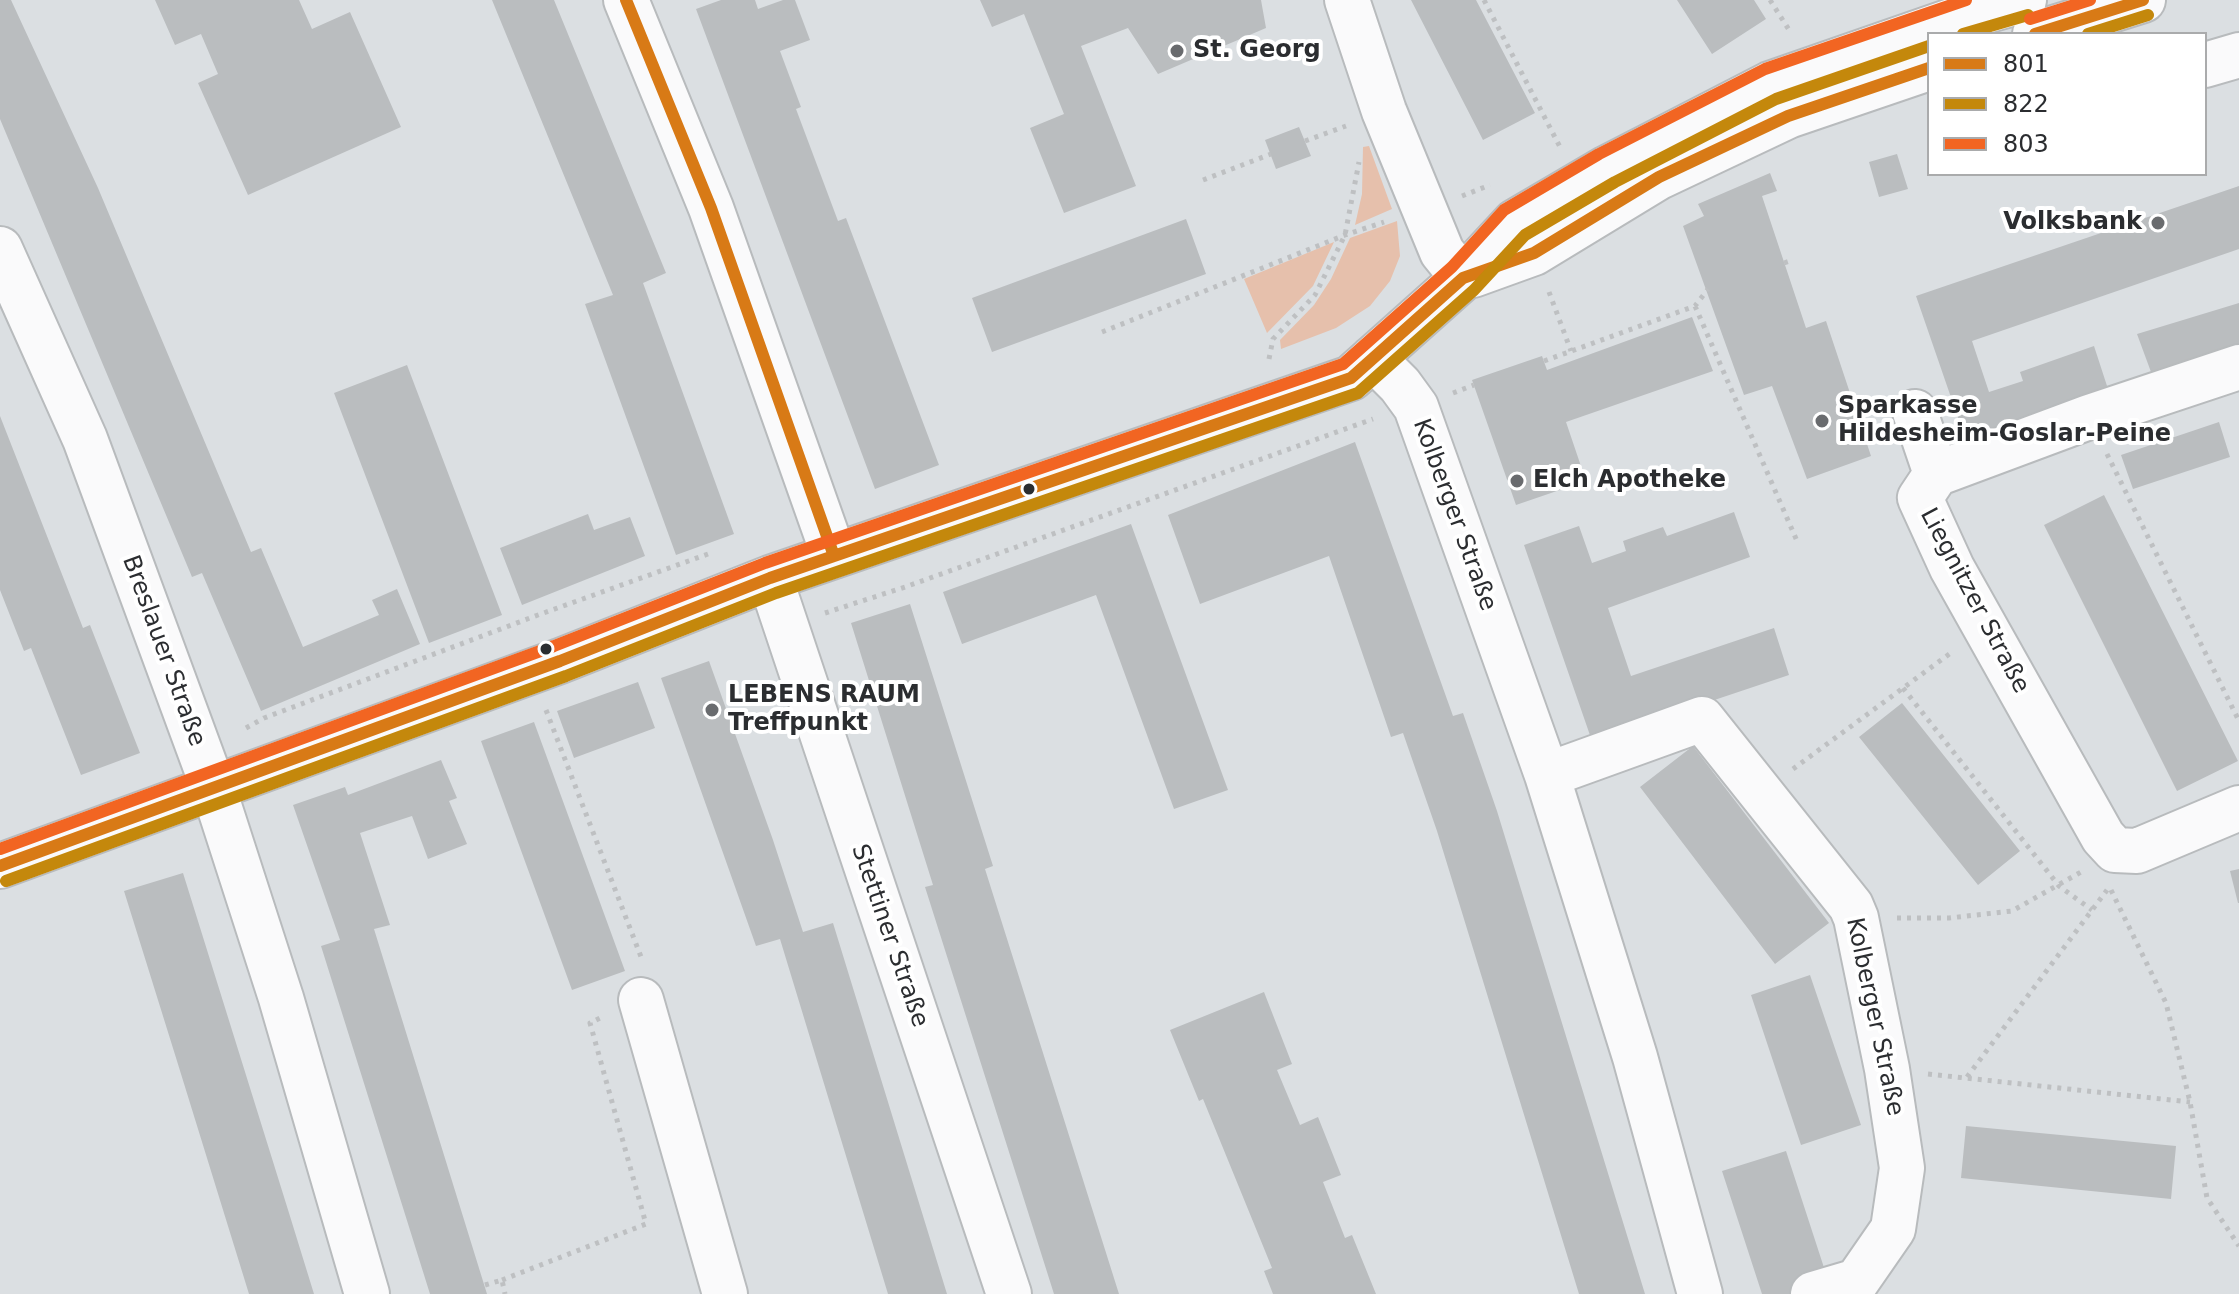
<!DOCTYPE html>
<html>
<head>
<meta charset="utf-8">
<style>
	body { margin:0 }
	#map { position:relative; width:2239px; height:1294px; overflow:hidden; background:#dbdfe2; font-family:"DejaVu Sans",sans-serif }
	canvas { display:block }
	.legend { position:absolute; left:1927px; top:32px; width:280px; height:144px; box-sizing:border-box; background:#fff; border:2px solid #aaabac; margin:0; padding:10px 14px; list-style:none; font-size:24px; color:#2b2d30 }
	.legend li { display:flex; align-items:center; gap:16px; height:40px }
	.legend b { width:40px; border:2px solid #aaabac }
</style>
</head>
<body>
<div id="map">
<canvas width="2239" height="1294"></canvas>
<ul class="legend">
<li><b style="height:10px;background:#d87a16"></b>801</li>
<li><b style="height:10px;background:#c4880c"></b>822</li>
<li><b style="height:10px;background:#f26522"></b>803</li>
</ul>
</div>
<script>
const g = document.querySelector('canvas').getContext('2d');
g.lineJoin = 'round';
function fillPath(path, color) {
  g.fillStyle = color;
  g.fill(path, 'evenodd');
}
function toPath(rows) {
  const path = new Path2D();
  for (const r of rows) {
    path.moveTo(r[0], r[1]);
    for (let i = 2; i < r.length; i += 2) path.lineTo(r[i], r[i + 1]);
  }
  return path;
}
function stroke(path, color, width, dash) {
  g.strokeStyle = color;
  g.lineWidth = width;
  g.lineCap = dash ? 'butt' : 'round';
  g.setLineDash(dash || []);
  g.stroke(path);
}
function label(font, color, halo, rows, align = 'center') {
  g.font = font + ' "DejaVu Sans",sans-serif';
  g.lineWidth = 8;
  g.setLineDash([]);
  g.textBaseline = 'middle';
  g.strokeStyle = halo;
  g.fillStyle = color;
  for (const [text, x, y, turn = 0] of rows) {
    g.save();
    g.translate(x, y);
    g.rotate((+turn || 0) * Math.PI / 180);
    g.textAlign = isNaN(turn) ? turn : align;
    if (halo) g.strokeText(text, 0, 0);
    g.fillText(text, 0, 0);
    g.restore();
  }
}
fillPath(toPath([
	[1369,146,1392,209,1355,225,1362,194,1363,147],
	[1397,221,1400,256,1390,281,1370,306,1336,328,1281,349,1280,340,1314,305,1331,279,1350,238],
	[1334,242,1313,286,1267,333,1244,279]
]), '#e6c0ac');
fillPath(toPath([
	[0,0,11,0,98,188,251,552,261,548,303,647,379,615,372,600,397,589,420,644,261,711,202,573,192,577,0,119],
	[155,0,299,0,312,29,350,12,401,127,248,195,198,83,218,74,201,34,175,45],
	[492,0,554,0,666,273,643,283,734,534,676,555,585,304,613,295],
	[721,0,755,0,758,9,783,0,795,0,810,40,780,51,801,107,796,109,838,221,846,218,939,465,875,489,696,9],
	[980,0,1261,0,1266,28,1158,74,1128,28,1081,46,1136,186,1064,213,1030,128,1064,114,1024,14,992,27],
	[1411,0,1476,0,1535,113,1483,140],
	[1677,0,1754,0,1766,19,1712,54],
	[1299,127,1311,156,1276,169,1265,140],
	[1897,154,1908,189,1879,197,1869,162],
	[1770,173,1777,191,1762,196,1806,328,1826,321,1871,456,1807,479,1772,386,1744,395,1683,226,1704,216,1698,204],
	[2239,186,2239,249,1972,341,1989,392,2023,381,2020,372,2094,346,2108,389,1965,438,1916,296],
	[1186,219,1206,274,992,352,972,298],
	[2239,303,2239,345,2151,372,2137,334],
	[1692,317,1713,371,1566,422,1586,481,1516,505,1472,380,1542,356,1547,370],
	[407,365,502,615,429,643,334,393],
	[0,416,83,628,90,625,140,753,81,775,31,648,24,651,0,590],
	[2219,422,2230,457,2133,489,2121,455],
	[1355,442,1453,716,1463,713,1497,811,1645,1294,1579,1294,1437,831,1403,733,1391,737,1329,556,1200,604,1168,515],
	[2104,495,2238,761,2177,791,2044,525],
	[1734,512,1750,557,1608,608,1631,676,1774,628,1789,675,1592,741,1524,545,1579,526,1592,563,1626,551,1623,541,1663,527,1667,536],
	[588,514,594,530,630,517,645,556,522,605,500,548],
	[1131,524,1228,790,1174,809,1096,595,962,644,943,592],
	[910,604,993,866,985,869,1119,1294,1054,1294,925,887,933,885,851,623],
	[709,661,773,840,803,932,833,923,947,1294,888,1294,780,939,756,946,661,678],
	[638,682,655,728,574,758,557,711],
	[1902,703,2020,851,1978,885,1859,737],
	[534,722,625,971,572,990,481,741],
	[1693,746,1829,923,1775,964,1640,787],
	[441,760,457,798,449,801,467,844,428,859,412,816,360,833,390,925,374,929,487,1294,430,1294,321,946,340,940,293,805,345,787,348,795],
	[2239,869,2239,903,2238,903,2230,871],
	[183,873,289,1213,314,1294,249,1294,177,1061,124,891],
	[1810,975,1861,1125,1801,1145,1751,995],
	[1264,992,1292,1064,1277,1070,1300,1125,1318,1117,1341,1175,1323,1182,1345,1238,1352,1235,1376,1294,1273,1294,1264,1271,1272,1268,1203,1099,1199,1101,1170,1030],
	[1966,1126,2176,1146,2171,1199,1961,1178],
	[1786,1151,1829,1283,1793,1294,1762,1294,1722,1171]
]), '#babdbf');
const minor = toPath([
	[626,0,711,208,834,556],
	[1347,0,1384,111,1442,252,1463,278],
	[2035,34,2143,0],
	[2205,65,2239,55],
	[0,249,85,439,213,787,281,998,367,1294],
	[1473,275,1534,253,1659,177,1788,116,1929,68],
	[1373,358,1400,385,1416,407,1547,775,1635,1057,1700,1294],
	[2239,367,2089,417,1936,474,1920,498,1952,568,2103,837,2115,850,2137,851,2239,808],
	[1915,412,1936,474],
	[770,578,1009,1294],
	[1547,775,1702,719,1851,906,1856,918,1887,1069,1902,1168,1893,1229,1857,1281,1813,1294],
	[0,866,560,661,770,578,1351,378,1463,278,1515,222,1607,168,1770,84,1954,20,2024,0],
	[641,1000,725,1294]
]);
stroke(minor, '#b8bbbd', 48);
stroke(toPath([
	[1484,0,1560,147],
	[1770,0,1791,33],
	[1305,141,1346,126],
	[1203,180,1271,154],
	[1462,196,1490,185],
	[1784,263,1790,261],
	[1549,292,1571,351],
	[1695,306,1797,541],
	[1102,332,1345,235,1384,222],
	[1269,359,1273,339,1315,295,1345,235,1359,162],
	[1544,361,1695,306,1708,289],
	[1453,393,1474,385],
	[2107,454,2239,721],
	[825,613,905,587,1373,419],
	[1903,688,2059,886,2092,910],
	[546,710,643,962],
	[246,728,264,718,538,615,708,554],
	[1793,769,1952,652],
	[2111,890,2166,1003,2190,1102,2207,1198,2239,1246],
	[1897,918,1949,918,2012,911,2081,872],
	[1928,1074,2190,1102],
	[1967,1077,2107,890],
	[502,1280,646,1224,590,1023,604,1016],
	[485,1285,502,1280,505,1294]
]), '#bec0c2', 5, [4, 6]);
stroke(minor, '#fafafb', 44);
stroke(toPath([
	[626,0,711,208,834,556],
	[2035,34,2143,0],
	[0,866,560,661,770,578,1351,378,1463,278,1534,253,1659,177,1788,116,1929,68]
]), '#d87a16', 12);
stroke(toPath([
	[1963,34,2028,15],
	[2088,34,2148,15],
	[6,881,566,676,776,593,1358,393,1474,290,1525,235,1615,182,1776,99,1929,46]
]), '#c4880c', 12);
stroke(toPath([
	[2030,19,2090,0],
	[0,849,554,646,765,563,1343,364,1452,267,1504,210,1599,154,1765,69,1966,0]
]), '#f26522', 12);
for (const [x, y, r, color] of [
	[1177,51,8,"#696b6e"],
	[2158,223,8,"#696b6e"],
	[1822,421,8,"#696b6e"],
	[1517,481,8,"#696b6e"],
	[1029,489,7,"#2b2d30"],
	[546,649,7,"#2b2d30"],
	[712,710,8,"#696b6e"]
]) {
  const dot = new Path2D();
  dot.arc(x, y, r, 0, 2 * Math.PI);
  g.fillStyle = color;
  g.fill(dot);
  stroke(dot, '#fff', 3);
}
label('bold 24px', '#2b2d30', '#fff', [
	["St. Georg",1193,51],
	["Volksbank",2142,223,"right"],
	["Sparkasse",1838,407],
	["Hildesheim-Goslar-Peine",1838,435],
	["Elch Apotheke",1533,481],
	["LEBENS RAUM",728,696],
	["Treffpunkt",728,724]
], 'left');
label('24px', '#2b2d30', '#fff', [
	["Kolberger Straße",1454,515,70],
	["Liegnitzer Straße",1974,601,62],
	["Breslauer Straße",163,651,70],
	["Stettiner Straße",889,936,71],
	["Kolberger Straße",1874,1017,78]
]);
</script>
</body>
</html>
